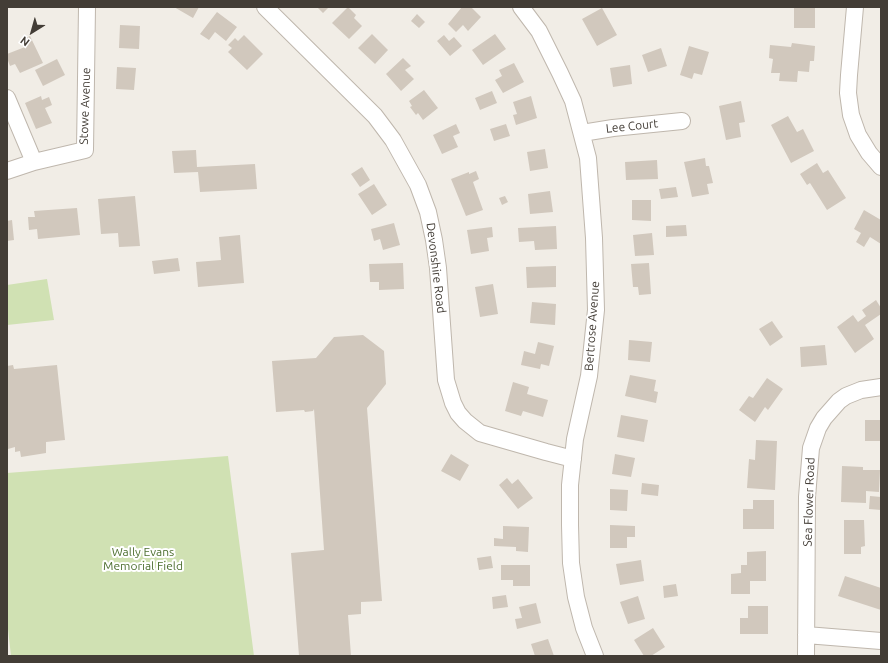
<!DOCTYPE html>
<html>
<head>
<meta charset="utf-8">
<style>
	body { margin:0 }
	#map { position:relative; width:888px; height:663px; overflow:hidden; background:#f1ede6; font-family:Ubuntu,sans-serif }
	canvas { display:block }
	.frame { position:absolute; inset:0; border:8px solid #433d36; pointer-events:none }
	.north { position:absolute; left:12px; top:12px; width:40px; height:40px; -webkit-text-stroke:3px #fff; paint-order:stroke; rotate:217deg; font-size:11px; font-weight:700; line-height:16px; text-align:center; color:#433d36 }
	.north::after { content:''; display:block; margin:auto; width:14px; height:18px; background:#433d36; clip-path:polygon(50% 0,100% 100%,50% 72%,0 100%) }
</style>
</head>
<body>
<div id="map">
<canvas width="888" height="663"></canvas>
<div class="frame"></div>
<div class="north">N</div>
</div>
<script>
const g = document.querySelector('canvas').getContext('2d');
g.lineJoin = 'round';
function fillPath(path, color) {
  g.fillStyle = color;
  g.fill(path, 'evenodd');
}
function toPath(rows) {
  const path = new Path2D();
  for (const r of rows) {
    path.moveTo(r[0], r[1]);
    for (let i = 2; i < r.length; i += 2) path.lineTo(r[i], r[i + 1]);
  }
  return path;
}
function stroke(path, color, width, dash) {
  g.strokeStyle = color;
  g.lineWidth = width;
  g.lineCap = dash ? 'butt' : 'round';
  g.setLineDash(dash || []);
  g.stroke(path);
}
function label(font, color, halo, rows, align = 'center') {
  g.font = font + ' Ubuntu,sans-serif';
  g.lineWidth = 4;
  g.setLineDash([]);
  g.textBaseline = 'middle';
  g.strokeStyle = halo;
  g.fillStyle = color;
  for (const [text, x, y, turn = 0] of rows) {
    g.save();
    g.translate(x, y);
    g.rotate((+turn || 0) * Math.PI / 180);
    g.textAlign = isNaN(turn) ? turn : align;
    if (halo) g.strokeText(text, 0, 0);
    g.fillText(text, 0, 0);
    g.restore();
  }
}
fillPath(toPath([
	[47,279,54,320,7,325,7,285],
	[228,456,254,656,11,656,7,620,7,473]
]), '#d0e1b3');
fillPath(toPath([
	[174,7,199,7,193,18],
	[317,7,329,7,323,13],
	[348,7,356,15,354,18,362,26,349,39,332,23],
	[462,7,471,7,481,17,468,31,463,25,456,32,448,24],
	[794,7,815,7,815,28,794,28],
	[602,8,617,35,597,46,582,19],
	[217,12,237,27,226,41,215,32,209,40,200,34],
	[417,14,425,22,419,28,411,21],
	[120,25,140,26,139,49,119,48],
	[372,34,388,50,375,64,358,48],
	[495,34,506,49,483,65,472,50],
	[244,35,263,54,247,70,228,52,232,48,228,45,235,38,238,41],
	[444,35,449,41,454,37,462,46,450,56,437,41],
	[30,36,43,63,20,73,15,64,10,66,7,58,7,54,25,47,22,40],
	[792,43,815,46,814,61,810,61,809,72,798,71,797,82,779,81,780,73,771,73,773,59,769,58,770,45,791,47],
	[689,46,709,52,702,75,694,73,692,79,680,75],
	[661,48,667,66,648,72,642,55],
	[403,58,411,66,405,70,414,79,401,91,386,74],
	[57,59,65,75,43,86,35,70],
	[514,63,524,82,503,93,495,80,502,76,499,70],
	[630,65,632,84,613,87,610,68],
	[117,67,136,68,134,90,116,89],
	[424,90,438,108,423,120,418,113,416,115,410,107,412,106,409,101],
	[492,91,497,103,480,110,475,98],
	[41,96,42,100,49,97,52,105,45,108,52,123,36,129,25,103],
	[531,96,537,118,516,125,513,115,517,114,513,102],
	[741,101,745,122,739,123,741,137,726,140,719,106],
	[788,116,797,132,803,129,814,151,791,163,771,125],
	[456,124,460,133,453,136,458,147,442,154,433,135],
	[506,124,510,136,494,141,490,129],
	[545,149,548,168,530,171,527,152],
	[196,150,197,167,255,164,257,189,200,192,198,172,174,173,172,151],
	[705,158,706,166,709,166,713,183,707,184,709,194,692,197,684,162],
	[657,160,658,179,626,180,625,162],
	[817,163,823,173,828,170,846,198,827,210,810,183,807,185,800,174],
	[362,167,370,180,360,187,351,174],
	[476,171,479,179,473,182,483,210,466,216,451,179,469,172,469,174],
	[374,184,387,205,372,215,358,194],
	[676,187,678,197,661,199,659,189],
	[550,191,553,212,530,214,528,194],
	[135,196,140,246,119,247,118,233,101,234,98,199],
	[505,196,508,202,502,205,499,198],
	[632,200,651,200,651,221,632,220],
	[77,208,80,235,38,239,37,229,29,230,28,217,35,217,34,211],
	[864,210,881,220,881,244,870,237,864,247,856,242,861,233,854,229],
	[12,220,14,240,7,241,7,221],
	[394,223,400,245,383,250,380,239,374,241,371,229],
	[686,225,687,236,666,237,666,226],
	[556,226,557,249,535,250,534,241,519,242,518,228],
	[492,227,493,237,487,238,489,251,471,254,467,230],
	[652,233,654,255,635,256,633,235],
	[240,235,244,283,198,287,196,262,221,260,219,237],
	[178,258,180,271,154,274,152,261],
	[403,263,404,289,379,290,379,282,370,282,369,264],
	[649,263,651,294,639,295,638,287,633,287,631,264],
	[556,266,556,287,527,288,526,267],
	[493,284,498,314,480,317,475,287],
	[876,300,881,308,881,314,865,325,874,339,855,353,837,327,853,315,858,322,866,316,862,310],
	[532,302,556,304,555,325,530,323],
	[772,321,783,337,770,346,759,329],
	[363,335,384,351,386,384,367,408,382,601,361,602,361,614,348,615,351,656,299,656,291,553,324,550,314,409,313,411,305,412,304,410,276,412,272,361,316,358,334,337],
	[629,340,652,342,650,362,628,360],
	[538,342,554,346,549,366,541,364,540,369,521,365,524,351,535,354],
	[825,345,827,365,801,367,800,347],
	[13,365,14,369,57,365,65,440,46,442,46,453,21,457,20,451,15,452,15,447,8,449,7,366],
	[630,375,656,380,654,391,658,392,656,403,625,396],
	[767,378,783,389,768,410,765,407,755,422,739,410,749,396,753,398],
	[513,382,529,387,527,394,548,400,543,417,523,411,521,416,505,411],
	[621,415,648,420,644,442,617,437],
	[865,420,881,420,881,441,865,441],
	[756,440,777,441,775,490,747,488,749,459,755,460],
	[451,454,469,465,460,481,441,471],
	[615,454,635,458,631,477,612,474],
	[842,466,863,467,863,470,880,470,879,492,866,491,866,503,841,502],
	[507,478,512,484,518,479,533,498,518,509,499,485],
	[642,483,659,485,658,496,641,494],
	[610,489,628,490,627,511,610,510],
	[870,496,881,497,881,510,869,509],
	[753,500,774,500,774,529,743,529,743,509,753,509],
	[844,520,864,520,865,546,861,547,861,554,844,554],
	[610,525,635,526,635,537,627,537,627,548,610,548],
	[503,526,529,527,528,552,516,551,516,547,494,546,494,538,503,539],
	[766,551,766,581,750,581,750,594,731,594,731,574,741,573,741,565,747,565,747,552],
	[491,556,493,568,479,570,477,558],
	[641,560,644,581,620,585,616,564],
	[501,565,530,565,530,586,513,586,513,580,501,580],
	[845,576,881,588,881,610,838,596],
	[676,584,678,596,664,598,663,586],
	[506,595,508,607,493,609,492,597],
	[638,596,645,619,628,624,620,602],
	[536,603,541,623,517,629,515,619,522,618,519,607],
	[748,606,768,606,768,634,740,634,740,618,748,618],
	[653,628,665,647,651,656,644,656,634,640],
	[548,639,554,656,535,656,531,644]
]), '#d1c8bd');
const minor = toPath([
	[265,7,375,116,393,140,418,185,428,212,434,240,438,268,446,380,453,403,458,413,465,421,480,433,546,452,573,459],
	[521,7,539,31,560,73,573,101,588,158,594,238,596,310,589,376,575,439,570,485,570,525,571,563,576,597,584,628,595,656],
	[855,7,849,75,848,93,851,115,858,135,869,153,881,167],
	[7,98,34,162],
	[582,133,613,128,682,121],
	[7,171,34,162,85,150,87,7],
	[806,635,881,641],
	[806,656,807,497,811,448,818,428,824,418,839,401,846,396,861,390,881,387]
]);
stroke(minor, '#bfb7ad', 18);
stroke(minor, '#fff', 16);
label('12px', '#433d36', '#fff', [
	["Stowe Avenue",85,106,-88],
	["Lee Court",632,126,-6],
	["Devonshire Road",436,268,83],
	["Bertrose Avenue",592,326,-86],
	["Sea Flower Road",809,502,-88]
]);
label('12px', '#4d6f30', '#fff', [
	["Wally Evans",143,552],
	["Memorial Field",143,566]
]);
</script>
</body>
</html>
